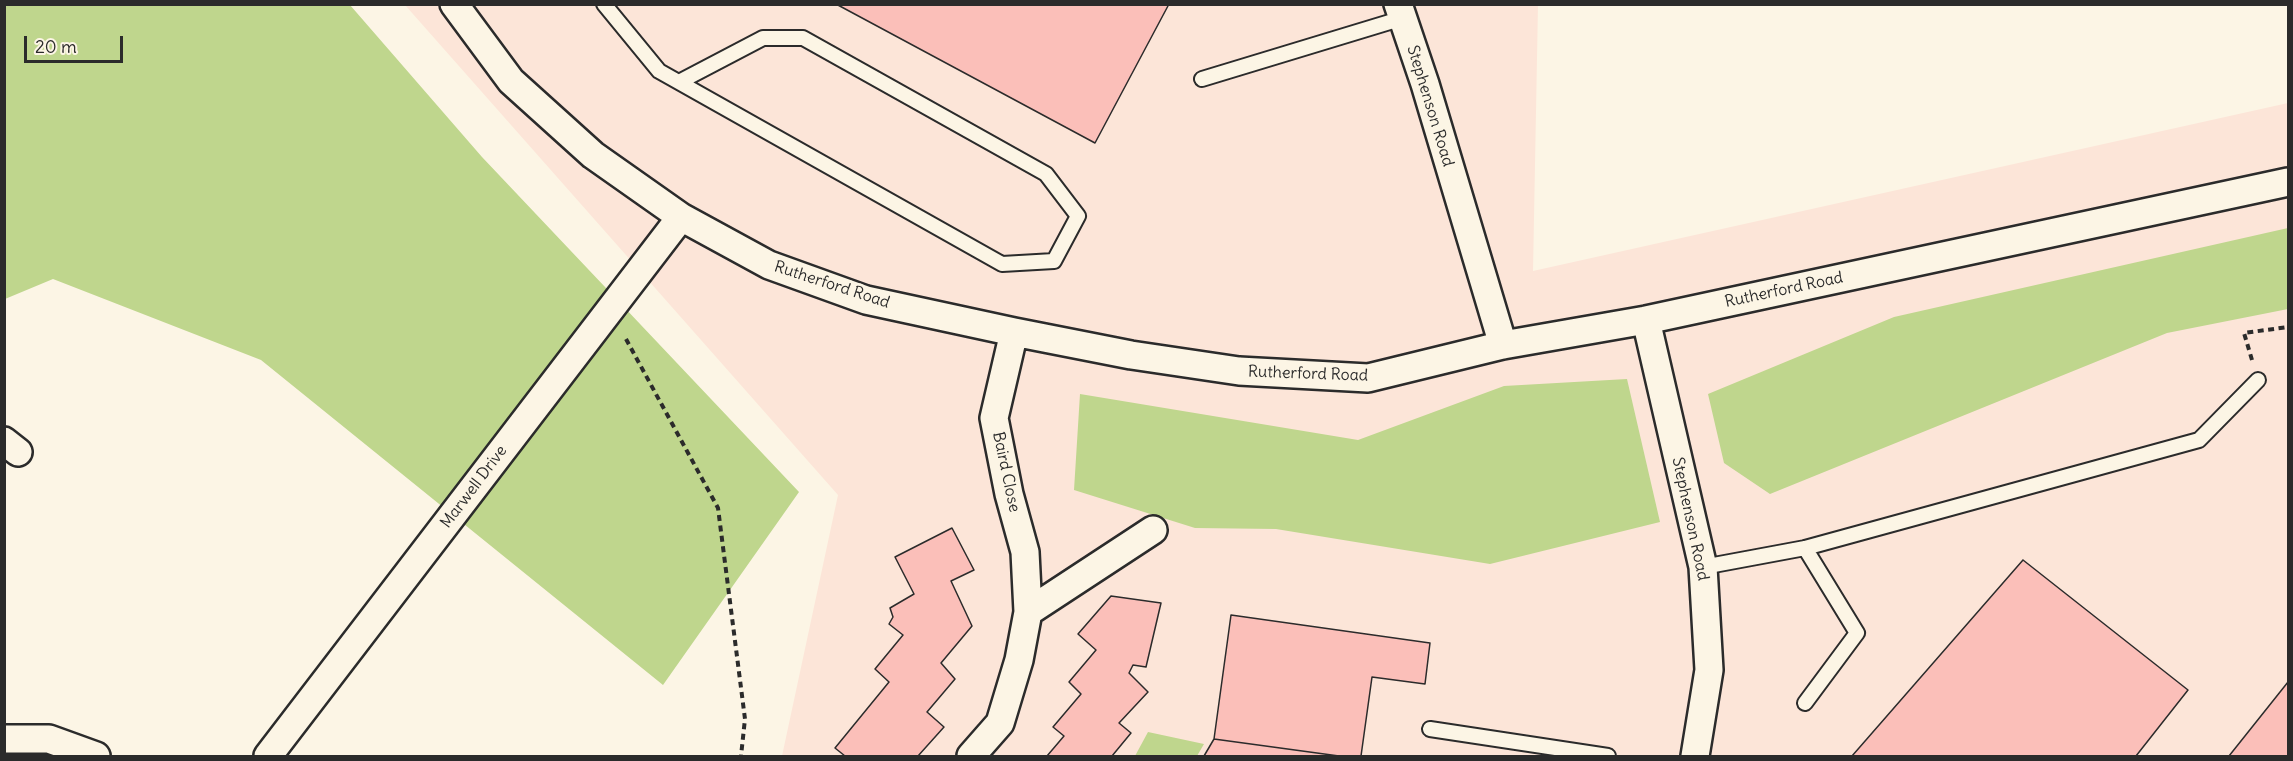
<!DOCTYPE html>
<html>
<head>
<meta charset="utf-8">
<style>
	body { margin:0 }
	#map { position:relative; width:2293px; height:761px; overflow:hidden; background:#fcf5e5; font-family:Delius,sans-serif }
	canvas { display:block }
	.frame { position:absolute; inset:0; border:6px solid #2b2b2b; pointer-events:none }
	.scale { position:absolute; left:24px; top:36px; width:99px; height:27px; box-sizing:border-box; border:3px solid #2b2b2b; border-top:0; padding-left:8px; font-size:18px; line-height:21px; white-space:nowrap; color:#2b2b2b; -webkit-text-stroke:4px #fcf5e5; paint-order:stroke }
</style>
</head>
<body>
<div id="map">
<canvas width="2293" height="761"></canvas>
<div class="frame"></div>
<div class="scale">20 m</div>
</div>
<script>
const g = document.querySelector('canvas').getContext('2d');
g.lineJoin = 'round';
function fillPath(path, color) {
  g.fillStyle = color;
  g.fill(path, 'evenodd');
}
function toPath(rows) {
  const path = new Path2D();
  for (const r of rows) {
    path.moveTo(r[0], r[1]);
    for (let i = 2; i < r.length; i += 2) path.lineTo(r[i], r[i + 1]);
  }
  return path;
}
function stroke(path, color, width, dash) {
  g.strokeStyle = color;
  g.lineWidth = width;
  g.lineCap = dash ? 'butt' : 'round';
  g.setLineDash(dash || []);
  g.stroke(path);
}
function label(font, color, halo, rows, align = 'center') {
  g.font = font + ' Delius,sans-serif';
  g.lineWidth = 5;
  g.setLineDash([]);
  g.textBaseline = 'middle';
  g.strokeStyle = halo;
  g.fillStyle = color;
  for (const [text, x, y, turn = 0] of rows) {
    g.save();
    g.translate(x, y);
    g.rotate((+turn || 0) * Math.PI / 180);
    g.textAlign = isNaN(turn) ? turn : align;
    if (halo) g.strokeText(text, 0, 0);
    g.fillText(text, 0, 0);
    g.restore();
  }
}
fillPath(toPath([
	[405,5,1538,5,1533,271,2288,103,2288,756,782,756,838,495]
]), '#fce5d8');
fillPath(toPath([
	[5,5,350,5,482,157,799,492,663,685,261,360,53,279,5,299],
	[2288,228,2288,309,2167,333,1770,494,1724,463,1708,394,1894,317],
	[1627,379,1660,522,1490,564,1276,529,1195,528,1074,490,1080,394,1358,440,1504,386],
	[1148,732,1204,744,1197,756,1135,756]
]), '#bfd68d');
const building = toPath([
	[836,4,1169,4,1095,143,836,4],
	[952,528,974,570,951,581,972,626,941,663,955,679,927,712,944,727,918,756,845,756,835,748,889,682,875,669,903,635,889,624,893,617,890,608,914,594,895,557,952,528],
	[2023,560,2188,690,2136,756,1852,756,2023,560],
	[1111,596,1161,603,1146,667,1133,665,1129,673,1148,692,1119,723,1131,733,1112,756,1047,756,1064,736,1053,727,1081,694,1069,682,1096,650,1078,634,1111,596],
	[1231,615,1430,643,1425,684,1372,677,1361,756,1339,756,1214,739,1231,615],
	[2288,682,2288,756,2229,756,2288,682],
	[1214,739,1339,756,1204,756,1214,739]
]);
fillPath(building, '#fbbfb9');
stroke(building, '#2b2b2b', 1.5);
const service = toPath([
	[604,4,659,71,1002,264,1054,261,1078,216,1046,174,803,38,763,38,679,82],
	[1202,79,1403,18],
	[1805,548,1857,633,1805,703],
	[1703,567,1805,548,2199,440,2258,380],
	[1430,729,1608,756]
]);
const minor = toPath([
	[454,4,511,81,593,155,681,217,769,265,866,300,1014,332,1131,355,1239,371,1368,378,1503,345,1646,320,2288,182],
	[1398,4,1425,84,1503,345],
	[1646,320,1703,567,1709,670,1695,756],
	[4,441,18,452],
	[1028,612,1153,530],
	[4,739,49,739,96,756],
	[268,756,681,217],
	[971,756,1000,723,1019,660,1028,612,1025,552,1009,494,994,418,1014,332]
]);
stroke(service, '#2b2b2b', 18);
stroke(minor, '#2b2b2b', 32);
stroke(toPath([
	[626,339,718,508,745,719,741,756],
	[2252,360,2244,333,2288,327]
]), '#2b2b2b', 4, [6, 4.5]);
stroke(service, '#fcf5e5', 14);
stroke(minor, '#fcf5e5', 27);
label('16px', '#2b2b2b', '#fcf5e5', [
	["Stephenson Road",1430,106,73],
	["Rutherford Road",832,285,18],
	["Rutherford Road",1784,290,-12],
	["Rutherford Road",1308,374,2],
	["Baird Close",1006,472,78],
	["Marwell Drive",474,487,-53],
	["Stephenson Road",1690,519,78]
]);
</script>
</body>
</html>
